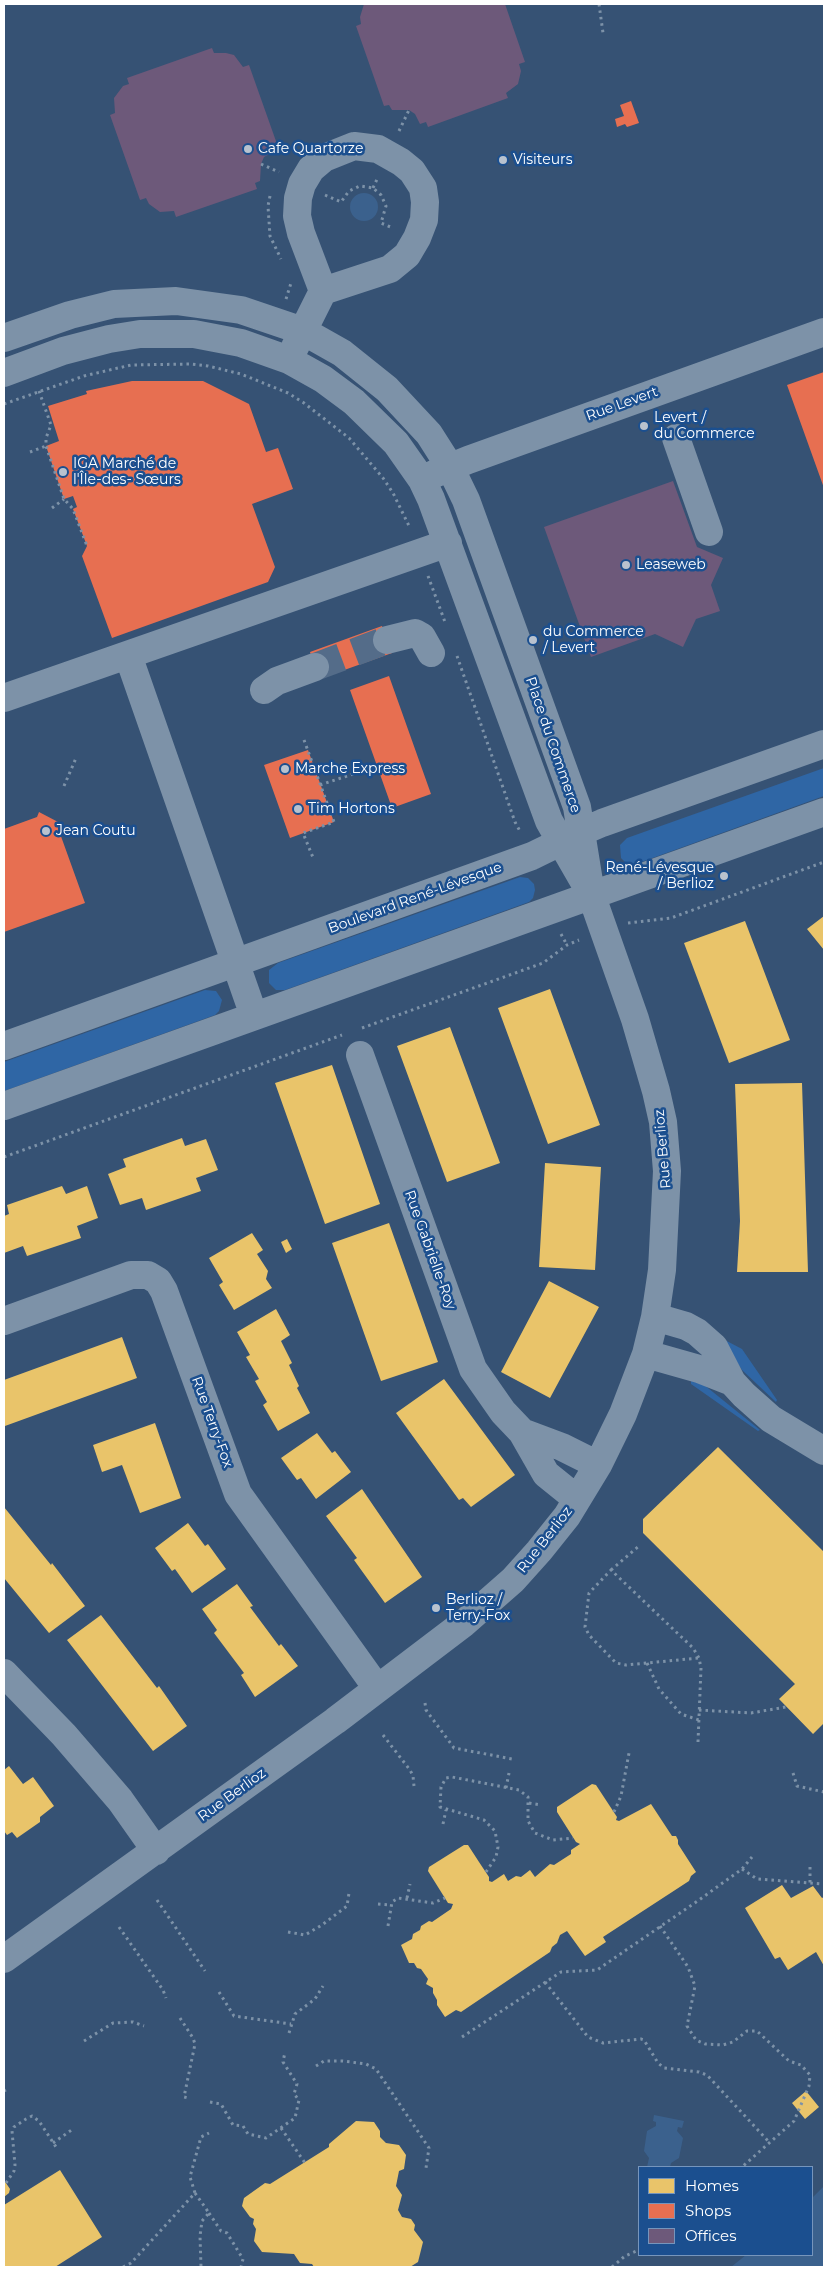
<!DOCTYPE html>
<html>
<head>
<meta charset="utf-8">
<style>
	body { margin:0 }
	#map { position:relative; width:828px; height:2271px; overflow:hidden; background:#365274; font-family:Montserrat,sans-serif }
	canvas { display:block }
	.frame { position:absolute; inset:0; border:5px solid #fff; pointer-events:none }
	.legend { position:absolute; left:638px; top:2166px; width:175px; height:90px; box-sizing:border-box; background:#1b4f8f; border:1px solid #7695bc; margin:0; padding:6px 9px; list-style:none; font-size:15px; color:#fff }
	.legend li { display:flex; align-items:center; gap:10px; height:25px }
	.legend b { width:25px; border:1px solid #7695bc }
</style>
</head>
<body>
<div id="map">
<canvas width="828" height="2271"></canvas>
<div class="frame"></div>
<ul class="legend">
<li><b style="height:14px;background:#e9c46a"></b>Homes</li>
<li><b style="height:14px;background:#e76f51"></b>Shops</li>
<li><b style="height:14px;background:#6d597a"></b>Offices</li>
</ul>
</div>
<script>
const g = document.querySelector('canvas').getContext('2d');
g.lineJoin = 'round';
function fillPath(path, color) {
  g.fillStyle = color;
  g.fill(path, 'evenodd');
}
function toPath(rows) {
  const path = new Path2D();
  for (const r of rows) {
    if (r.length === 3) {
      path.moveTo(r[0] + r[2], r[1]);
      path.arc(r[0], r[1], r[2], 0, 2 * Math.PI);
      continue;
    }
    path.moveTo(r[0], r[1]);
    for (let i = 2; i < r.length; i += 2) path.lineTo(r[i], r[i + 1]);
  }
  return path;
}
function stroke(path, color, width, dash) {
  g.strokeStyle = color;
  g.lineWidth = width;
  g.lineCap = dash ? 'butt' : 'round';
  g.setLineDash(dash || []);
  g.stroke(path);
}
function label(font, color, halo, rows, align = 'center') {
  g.font = font + ' Montserrat,sans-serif';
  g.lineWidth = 5;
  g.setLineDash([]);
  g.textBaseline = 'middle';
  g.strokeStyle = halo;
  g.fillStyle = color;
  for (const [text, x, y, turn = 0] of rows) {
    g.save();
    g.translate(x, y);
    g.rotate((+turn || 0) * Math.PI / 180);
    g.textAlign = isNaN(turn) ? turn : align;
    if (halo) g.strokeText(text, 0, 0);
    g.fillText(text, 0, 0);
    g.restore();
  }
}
fillPath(toPath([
	[824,768,824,796,636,864,627,864,621,858,620,845,627,838],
	[520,877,528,878,534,884,535,890,533,898,529,902,285,990,276,990,269,983,269,970,278,963],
	[205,990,216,991,222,1000,219,1011,215,1015,4,1091,4,1062],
	[721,1338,742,1349,777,1400,776,1402,742,1370],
	[691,1380,703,1384,760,1430,758,1431,691,1384]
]), '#2f66a5');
fillPath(toPath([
	[364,207,14],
	[654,2115,684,2121,682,2128,678,2127,677,2131,683,2138,679,2158,671,2163,670,2167,647,2167,649,2158,644,2151,647,2131,656,2126,656,2122,653,2121],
	[824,2186,824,2267,731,2267,746,2255,812,2255,812,2198]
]), '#3b618d');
fillPath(toPath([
	[824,916,824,950,807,929],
	[745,921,790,1040,729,1063,684,943],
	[550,989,600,1125,548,1144,498,1008],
	[450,1027,500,1163,447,1182,397,1046],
	[332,1065,380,1204,325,1224,275,1083],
	[802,1083,808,1272,737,1272,740,1221,735,1084],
	[182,1138,185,1146,206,1139,218,1170,196,1178,201,1191,146,1210,142,1198,120,1205,108,1174,126,1167,123,1159],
	[545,1163,601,1167,595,1270,539,1267],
	[62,1186,66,1194,87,1186,98,1218,77,1226,81,1238,27,1256,23,1246,4,1253,4,1216,9,1214,7,1205],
	[389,1223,438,1362,381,1381,332,1243],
	[252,1233,263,1250,257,1254,268,1271,266,1279,272,1288,234,1310,219,1285,223,1282,209,1258],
	[287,1239,292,1249,286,1253,281,1242],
	[549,1281,599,1307,550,1398,501,1372],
	[276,1309,290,1335,281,1341,292,1363,289,1365,299,1386,297,1388,310,1413,278,1431,263,1405,267,1402,255,1381,259,1379,246,1357,250,1355,237,1332],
	[122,1337,137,1378,5,1426,4,1380],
	[444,1379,515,1475,471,1507,463,1498,459,1500,396,1413],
	[155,1423,181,1498,140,1513,122,1465,102,1472,93,1445],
	[317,1433,332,1453,335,1451,351,1472,316,1499,301,1478,297,1480,281,1458],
	[718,1447,824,1552,824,1723,813,1734,779,1699,795,1684,643,1533,643,1519],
	[362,1489,422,1577,385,1603,354,1560,357,1558,326,1516],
	[4,1507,51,1565,52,1563,85,1606,49,1633,4,1578],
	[188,1523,205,1546,208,1544,226,1569,192,1593,175,1569,172,1571,155,1548],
	[237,1584,253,1606,250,1607,279,1646,281,1644,298,1666,255,1697,241,1675,244,1673,214,1633,217,1630,202,1609],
	[101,1615,157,1688,159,1686,187,1726,153,1751,67,1640],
	[9,1766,23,1784,33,1777,54,1806,40,1817,40,1822,17,1838,12,1832,7,1835,4,1831,4,1770],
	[592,1784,596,1785,617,1817,616,1820,619,1821,651,1804,672,1836,676,1836,678,1840,678,1844,696,1872,691,1876,689,1881,603,1937,606,1942,585,1956,567,1931,560,1935,557,1943,552,1947,550,1952,461,2012,456,2010,445,2017,437,2005,437,2000,433,1993,433,1988,426,1984,428,1979,421,1969,417,1968,414,1963,409,1963,401,1945,412,1939,413,1934,420,1930,421,1926,429,1921,432,1922,451,1909,453,1904,448,1903,428,1871,429,1867,464,1845,468,1845,479,1862,489,1877,489,1881,492,1882,504,1874,508,1881,516,1876,521,1877,530,1870,535,1877,550,1864,554,1865,571,1854,571,1850,580,1844,576,1842,557,1812,557,1807],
	[782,1885,791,1898,813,1886,822,1898,824,1897,824,1966,816,1952,788,1970,780,1957,775,1959,745,1908],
	[806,2091,819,2107,805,2119,792,2103],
	[356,2121,374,2122,380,2131,380,2137,386,2143,399,2145,406,2155,404,2169,399,2171,396,2186,402,2195,398,2210,402,2217,411,2219,415,2225,414,2230,423,2242,418,2262,410,2267,314,2267,312,2264,300,2263,294,2254,262,2252,254,2241,256,2229,253,2224,254,2219,250,2217,242,2206,244,2198,265,2183,270,2184,329,2147,329,2144],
	[60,2170,102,2237,55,2267,4,2267,4,2205],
	[4,2180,10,2189,9,2193,4,2197]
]), '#e9c46a');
fillPath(toPath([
	[631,101,639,123,627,127,625,124,617,127,615,119,624,116,620,105],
	[824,372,824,488,787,385],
	[132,381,203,381,249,404,266,452,278,448,293,489,252,504,275,567,268,582,112,638,82,556,87,546,73,509,77,507,73,496,64,499,46,446,59,441,48,406,87,394,86,391],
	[382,626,392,653,319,679,310,652],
	[389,676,431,794,392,808,350,690],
	[308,750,334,822,290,838,264,765],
	[39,812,60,823,58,828,85,903,4,932,4,829,37,817]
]), '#e76f51');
fillPath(toPath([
	[364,4,505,4,525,62,519,64,521,71,518,84,506,93,508,98,428,127,426,122,420,124,415,114,409,110,392,110,389,105,384,106,356,26,361,24,360,17],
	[212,48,214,53,226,53,234,55,243,67,249,65,277,144,272,147,273,152,264,157,261,164,260,181,255,183,257,189,176,217,174,211,160,212,149,204,146,198,140,200,110,115,115,113,114,98,123,86,129,84,127,78],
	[673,481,697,547,723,558,711,585,720,611,696,619,683,647,655,634,591,657,544,527]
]), '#6d597a');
stroke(toPath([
	[315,667,387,640]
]), '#546c89', 28, [28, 14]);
stroke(toPath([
	[599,4,603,33],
	[399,131,409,110],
	[261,164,279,172],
	[373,188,378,177],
	[325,195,341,202,349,191,360,186,373,188,381,195,386,206,381,223,393,228],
	[270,196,268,206,270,236,281,259],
	[286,299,291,283],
	[39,391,51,425,46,438,46,446,64,499,73,509,87,546],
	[4,404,84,376,131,365,190,364,208,366,241,374,288,393,304,403,349,438,383,478,393,493,410,528],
	[30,452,46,446],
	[52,508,64,499],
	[428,576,445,622],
	[457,656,515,822,521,833],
	[304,740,334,822,303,833,314,860],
	[320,785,356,773],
	[64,786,76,758],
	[628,923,671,918,824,862],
	[561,934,567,945],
	[362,1028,543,963,567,945,579,940],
	[4,1157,342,1035],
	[611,1570,639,1546],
	[647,1663,659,1689,681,1714,699,1720],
	[425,1703,426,1710,454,1748,512,1759],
	[699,1710,751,1713,786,1707],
	[383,1735,410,1770,413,1776,414,1786],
	[698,1742,701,1668,699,1658,693,1648,611,1570,589,1593,585,1627,589,1635,616,1663,626,1665,699,1658],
	[793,1773,797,1786,824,1792],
	[506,1788,509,1773],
	[529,1803,541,1805],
	[614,1812,621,1796,629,1753],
	[443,1824,446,1810],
	[810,1867,810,1883],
	[742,1869,757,1879,824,1884],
	[486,1872,496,1857,498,1847,495,1831,484,1820,440,1807,441,1787,446,1778,452,1777,519,1790,528,1797,528,1821,535,1833,553,1840,573,1838],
	[407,1898,410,1884],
	[157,1900,205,1971],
	[378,1904,391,1905],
	[388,1926,392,1902,398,1898,433,1903,445,1898],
	[660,1926,688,1967,695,1986,687,2026,696,2040,705,2044,723,2045,733,2042,747,2031,757,2031,789,2061,801,2065,810,2075,809,2086,794,2121,742,2167],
	[119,1927,163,1990,166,1998],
	[288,1932,305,1935,322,1925,347,1906,349,1893],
	[545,1982,588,2037,603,2043,641,2039,644,2040,658,2063,664,2068,699,2072,707,2075,769,2142],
	[219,1992,234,2016,291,2024],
	[180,2018,193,2038,195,2044,184,2097,188,2098],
	[289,2033,295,2014,315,1999,323,1986],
	[462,2037,561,1972,597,1970,699,1900,742,1869,752,1857],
	[84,2041,113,2023,133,2022,144,2026],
	[316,2066,324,2061,343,2061,366,2064,376,2069,429,2148,426,2168],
	[4,2091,6,2090],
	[210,2102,221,2104,233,2125,243,2126,248,2134,266,2138,295,2118,299,2100,294,2094,297,2084,283,2062,285,2052],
	[281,2128,305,2163],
	[53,2143,73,2129],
	[6,2183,14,2171,15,2165,12,2131,14,2127,26,2119,32,2116,39,2121,58,2150],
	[195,2193,209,2213,202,2221,200,2236,201,2267],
	[209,2213,221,2231,227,2233,243,2259,241,2267],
	[123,2267,131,2263,195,2193,190,2177,201,2137,209,2133],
	[612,2267,625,2256,639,2250]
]), '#7d92a8', 3, [2.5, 4]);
stroke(toPath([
	[354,146,378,149,401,162,412,171,423,188,425,202,424,220,417,238,407,255,390,269,323,291,301,233,297,216,298,198,302,184,311,169,324,158,354,146],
	[4,338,70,315,114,304,176,301,241,310,303,331,342,353,387,389,429,434,450,467,466,500,577,807,591,894,635,1019,656,1091,663,1122,667,1171,662,1270,655,1317,646,1354,623,1414,598,1465,567,1516,539,1551,513,1580,464,1623,335,1721,4,1959],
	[295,347,323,291],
	[4,373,63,351,109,339,140,334,194,334,241,343,289,360,323,379,354,402,396,443,422,480,431,499,549,821,583,880],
	[676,438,709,532],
	[434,474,468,460,824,332],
	[387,640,415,633,422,637,431,653],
	[128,655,254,1016],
	[264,690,277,681,315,667],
	[4,698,448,543],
	[4,1046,532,856,581,832,602,823,824,744],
	[360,1055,473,1369,503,1412,522,1432,546,1474,577,1499],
	[4,1106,824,812],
	[655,1317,686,1326,697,1332,714,1347,732,1382,744,1395,771,1419,824,1451],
	[4,1321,131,1275,148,1275,158,1281,164,1291,238,1494,377,1688],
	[646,1354,699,1369,732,1382],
	[522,1432,562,1447,598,1465],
	[4,1673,64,1735,120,1800,156,1851]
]), '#7d92a8', 28);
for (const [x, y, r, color] of [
	[248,149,5,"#b9c2ce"],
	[503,160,5,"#b9c2ce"],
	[644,426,5,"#b9c2ce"],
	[63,472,5,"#b9c2ce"],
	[626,565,5,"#b9c2ce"],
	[533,640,5,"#b9c2ce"],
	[285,769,5,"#b9c2ce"],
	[298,809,5,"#b9c2ce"],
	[46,831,5,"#b9c2ce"],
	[724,876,5,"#b9c2ce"],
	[436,1608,5,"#b9c2ce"]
]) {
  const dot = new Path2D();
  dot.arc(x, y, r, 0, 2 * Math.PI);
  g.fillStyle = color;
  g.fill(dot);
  stroke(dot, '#1b4f8f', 2);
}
label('14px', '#fff', '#1b4f8f', [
	["Cafe Quartorze",258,149],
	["Visiteurs",513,160],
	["Levert /",654,418],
	["du Commerce",654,434],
	["IGA Marché de",73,464],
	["l'Île-des- Sœurs",73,480],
	["Leaseweb",636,565],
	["du Commerce",543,632],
	["/ Levert",543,648],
	["Marche Express",295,769],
	["Tim Hortons",308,809],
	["Jean Coutu",56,831],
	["René-Lévesque",714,868,"right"],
	["/ Berlioz",714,884,"right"],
	["Berlioz /",446,1600],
	["Terry-Fox",446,1616]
], 'left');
label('14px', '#fff', '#1b4f8f', [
	["Rue Levert",622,404,-20],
	["Place du Commerce",553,745,71],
	["Boulevard René-Lévesque",415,898,-20],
	["Rue Berlioz",663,1149,-95],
	["Rue Gabrielle-Roy",430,1250,70],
	["Rue Terry-Fox",212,1422,70],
	["Rue Berlioz",545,1540,-52],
	["Rue Berlioz",232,1795,-36]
]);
</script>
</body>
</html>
